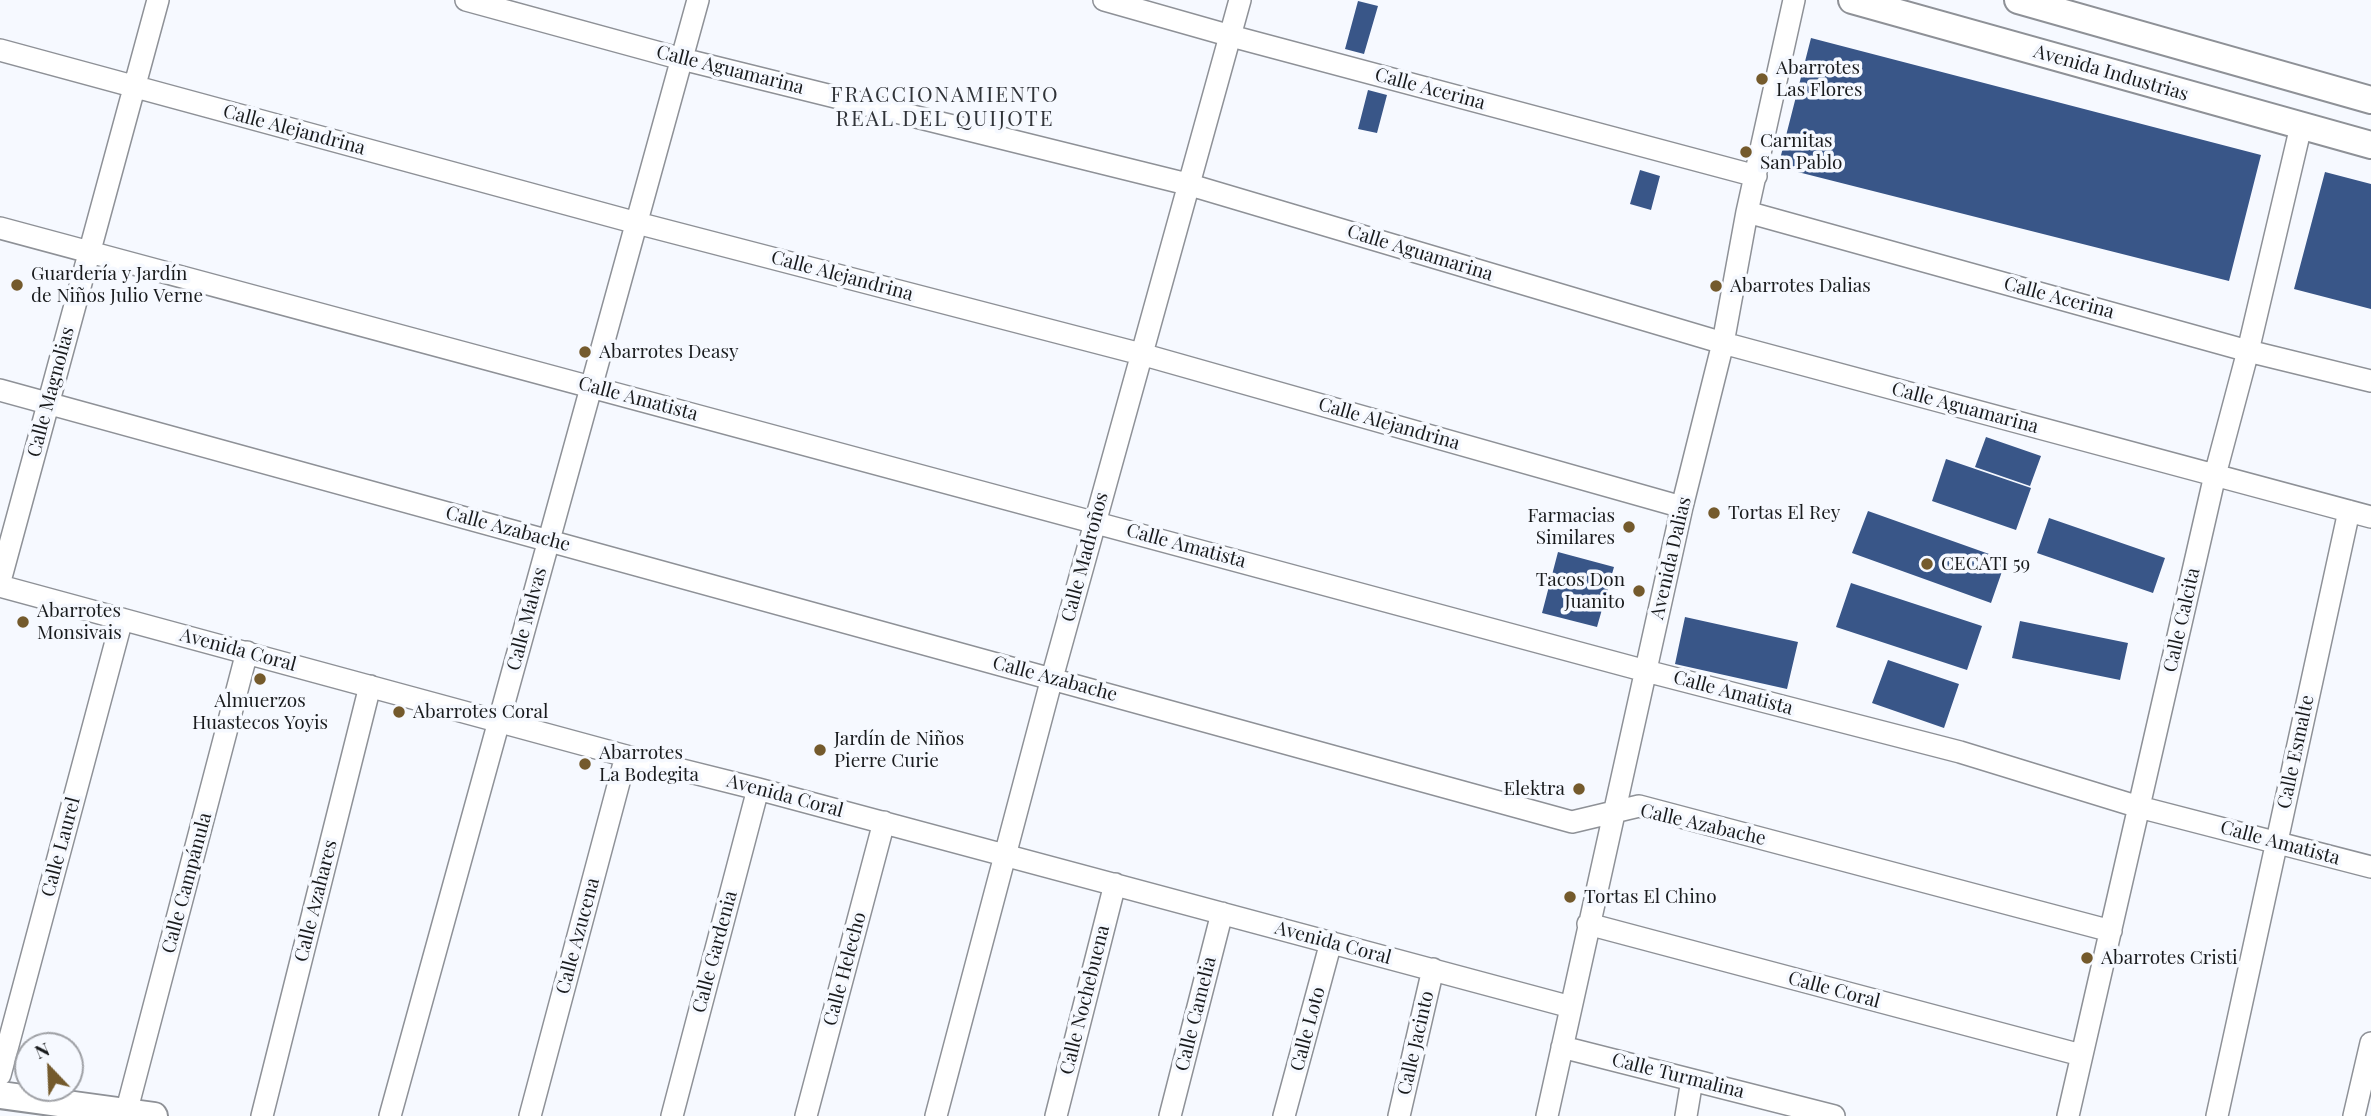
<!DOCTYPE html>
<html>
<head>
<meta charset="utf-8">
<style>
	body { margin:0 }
	#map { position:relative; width:2371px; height:1116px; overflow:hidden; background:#f6f9ff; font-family:"Playfair Display",serif }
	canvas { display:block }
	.north { position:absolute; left:14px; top:1032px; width:70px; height:70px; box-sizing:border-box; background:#f6f9ff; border:2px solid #9ea0a5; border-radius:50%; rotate:337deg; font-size:19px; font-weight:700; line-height:28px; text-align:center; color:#191b1d }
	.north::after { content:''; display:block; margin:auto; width:24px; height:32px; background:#745a2c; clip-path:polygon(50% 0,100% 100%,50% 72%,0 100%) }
</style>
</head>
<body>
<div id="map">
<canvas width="2371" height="1116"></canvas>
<div class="north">N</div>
</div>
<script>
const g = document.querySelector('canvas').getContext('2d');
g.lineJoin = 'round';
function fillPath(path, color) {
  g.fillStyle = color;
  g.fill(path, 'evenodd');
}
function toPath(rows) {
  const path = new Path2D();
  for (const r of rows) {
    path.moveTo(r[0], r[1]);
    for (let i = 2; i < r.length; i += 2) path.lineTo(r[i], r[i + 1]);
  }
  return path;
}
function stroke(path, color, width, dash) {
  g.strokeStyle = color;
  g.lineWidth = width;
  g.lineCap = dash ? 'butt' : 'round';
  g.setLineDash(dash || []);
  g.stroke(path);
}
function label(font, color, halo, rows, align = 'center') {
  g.font = font + ' "Playfair Display",serif';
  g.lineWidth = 7;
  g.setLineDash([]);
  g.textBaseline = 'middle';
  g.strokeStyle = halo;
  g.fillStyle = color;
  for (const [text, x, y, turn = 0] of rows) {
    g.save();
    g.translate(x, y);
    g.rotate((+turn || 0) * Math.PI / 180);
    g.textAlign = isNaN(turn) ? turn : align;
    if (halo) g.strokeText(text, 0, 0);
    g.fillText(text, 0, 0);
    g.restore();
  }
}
fillPath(toPath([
	[1358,1,1378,6,1364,54,1345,49],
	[1811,38,2261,155,2229,281,1778,167],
	[1368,90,1387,95,1377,133,1358,129],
	[1640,170,1660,176,1651,210,1630,204],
	[2325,172,2371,184,2371,309,2294,289],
	[1986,437,2041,456,2030,486,1975,467],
	[1946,459,2031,488,2016,530,1932,501],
	[1868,511,2006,560,1991,603,1852,553],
	[2049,518,2165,558,2153,593,2037,553],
	[1558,552,1614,567,1597,627,1542,613],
	[1851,583,1982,626,1967,670,1836,627],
	[1685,617,1798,642,1787,689,1675,664],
	[2020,621,2128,643,2120,680,2012,658],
	[1888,660,1959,684,1944,728,1872,703]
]), '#395688');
const minor = toPath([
	[466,0,682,59,1187,184,1723,343,2371,517],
	[1104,0,1231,36,1756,176],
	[0,50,637,223,1141,354,1682,507],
	[1747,212,2248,351,2371,381],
	[0,228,1646,671,1960,752,2139,807,2371,867],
	[0,390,1572,822,1639,806,2111,931],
	[0,581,158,0],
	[0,586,626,756,758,789,1571,1007],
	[1588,924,2081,1055],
	[1562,1047,1834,1116],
	[0,1075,122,619],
	[126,1113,247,652],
	[262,1116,370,686],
	[390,1116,698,0],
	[530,1116,626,756],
	[672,1116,758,789],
	[806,1116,884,822],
	[936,1116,1052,678,1240,0],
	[1056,1116,1115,884],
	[1170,1116,1222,913],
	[1284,1116,1331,942],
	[1399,1116,1433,969],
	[1547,1116,1682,507,1723,343,1747,212,1794,0],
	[1686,1116,1692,1080],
	[2068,1116,2215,475,2248,351,2301,126],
	[2217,1116,2349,511],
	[2354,1116,2371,1043]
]);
const major = toPath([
	[1852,0,2371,145],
	[2018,0,2371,100],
	[0,1095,154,1116]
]);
stroke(minor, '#8e9197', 24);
stroke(major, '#8e9197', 30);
stroke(minor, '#fff', 21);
stroke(major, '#fff', 26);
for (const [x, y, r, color] of [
	[1762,79,7,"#745a2c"],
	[1746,152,7,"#745a2c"],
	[17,285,7,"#745a2c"],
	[1716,286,7,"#745a2c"],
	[585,352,7,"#745a2c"],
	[1714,513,7,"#745a2c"],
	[1629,527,7,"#745a2c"],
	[1927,564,7,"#745a2c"],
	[1639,591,7,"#745a2c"],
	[23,622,7,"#745a2c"],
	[260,679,7,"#745a2c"],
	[399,712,7,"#745a2c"],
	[820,750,7,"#745a2c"],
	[585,764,7,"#745a2c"],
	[1579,789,7,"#745a2c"],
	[1570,897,7,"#745a2c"],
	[2087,958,7,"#745a2c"]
]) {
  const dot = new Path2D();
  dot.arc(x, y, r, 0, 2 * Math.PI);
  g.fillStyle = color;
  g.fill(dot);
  stroke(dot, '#f6f9ff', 2.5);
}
label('19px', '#191b1d', '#f6f9ff', [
	["Abarrotes",1776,68],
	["Las Flores",1776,90],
	["Carnitas",1760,141],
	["San Pablo",1760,163],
	["Guardería y Jardín",31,274],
	["de Niños Julio Verne",31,296],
	["Abarrotes Dalias",1730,286],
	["Abarrotes Deasy",599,352],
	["Tortas El Rey",1728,513],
	["Farmacias",1615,516,"right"],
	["Similares",1615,538,"right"],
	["CECATI 59",1941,564],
	["Tacos Don",1625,580,"right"],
	["Juanito",1625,602,"right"],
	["Abarrotes",37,611],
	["Monsivais",37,633],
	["Almuerzos",260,701,"center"],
	["Huastecos Yoyis",260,723,"center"],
	["Abarrotes Coral",413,712],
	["Jardín de Niños",834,739],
	["Pierre Curie",834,761],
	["Abarrotes",599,753],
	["La Bodegita",599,775],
	["Elektra",1565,789,"right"],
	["Tortas El Chino",1584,897],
	["Abarrotes Cristi",2101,958]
], 'left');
label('19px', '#191b1d', '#f6f9ff', [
	["Calle Aguamarina",730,70,14],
	["Avenida Industrias",2111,73,16],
	["Calle Acerina",1430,89,15],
	["Calle Alejandrina",294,130,15],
	["Calle Aguamarina",1420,253,17],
	["Calle Alejandrina",842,276,15],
	["Calle Acerina",2059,298,15],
	["Calle Magnolias",51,392,-75],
	["Calle Amatista",638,399,15],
	["Calle Aguamarina",1965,408,15],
	["Calle Alejandrina",1389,424,16],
	["Calle Azabache",508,529,15],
	["Calle Amatista",1186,546,15],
	["Calle Madroños",1085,557,-75],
	["Avenida Dalias",1671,558,-77],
	["Calle Malvas",527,619,-75],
	["Calle Calcita",2182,620,-77],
	["Avenida Coral",238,650,15],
	["Calle Azabache",1055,679,15],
	["Calle Amatista",1733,693,15],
	["Calle Esmalte",2296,752,-78],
	["Avenida Coral",785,796,15],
	["Calle Azabache",1703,825,13],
	["Calle Amatista",2280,843,15],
	["Calle Laurel",61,847,-75],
	["Calle Campánula",187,883,-75],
	["Calle Azahares",316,901,-76],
	["Calle Azucena",578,936,-75],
	["Avenida Coral",1333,943,15],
	["Calle Gardenia",715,952,-75],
	["Calle Helecho",845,969,-75],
	["Calle Coral",1834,990,15],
	["Calle Nochebuena",1085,1000,-76],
	["Calle Camelia",1196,1014,-76],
	["Calle Loto",1308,1029,-75],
	["Calle Jacinto",1416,1043,-77],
	["Calle Turmalina",1678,1076,14]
]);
g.letterSpacing = '2px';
label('21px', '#303338', '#f6f9ff', [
	["FRACCIONAMIENTO",945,95],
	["REAL DEL QUIJOTE",945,119]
]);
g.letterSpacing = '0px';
</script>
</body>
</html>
